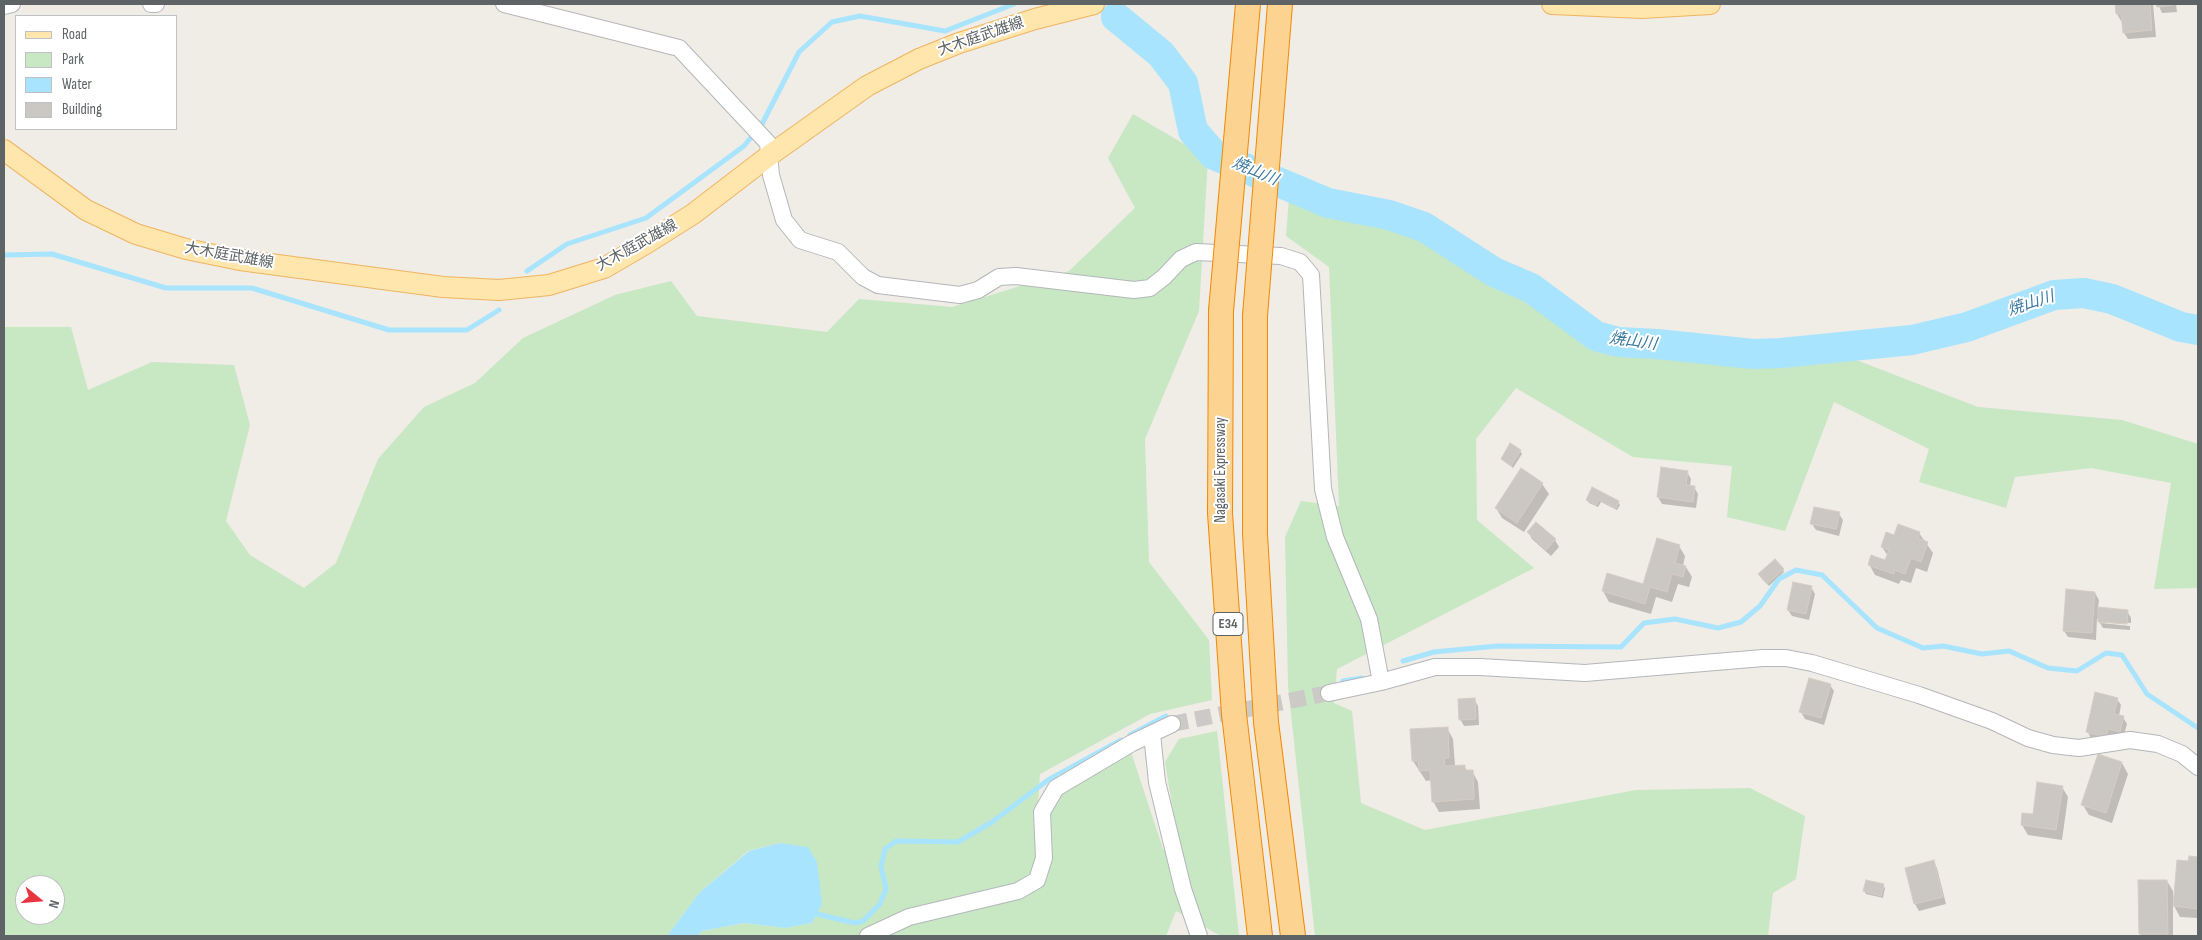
<!DOCTYPE html>
<html>
<head>
<meta charset="utf-8">
<style>
	body { margin:0 }
	#map { position:relative; width:2202px; height:940px; overflow:hidden; background:#f0ece6; font-family:"Sofia Sans Condensed",sans-serif }
	canvas { display:block }
	.frame { position:absolute; inset:0; border:5px solid #5e6366; pointer-events:none }
	.legend { position:absolute; left:15px; top:15px; width:162px; height:115px; box-sizing:border-box; background:#fff; border:1px solid #bfc1c2; margin:0; padding:6px 9px; list-style:none; font-size:15px; color:#5e6366 }
	.legend li { display:flex; align-items:center; gap:10px; height:25px }
	.legend b { width:25px; border:1px solid #bfc1c2 }
	.north { position:absolute; left:15px; top:875px; width:50px; height:50px; box-sizing:border-box; background:#fff; border:1px solid #bfc1c2; border-radius:50%; rotate:107deg; font-size:14px; font-weight:700; line-height:20px; text-align:center; color:#5e6366 }
	.north::after { content:''; display:block; margin:auto; width:18px; height:22px; background:#e8343e; clip-path:polygon(50% 0,100% 100%,50% 72%,0 100%) }
</style>
</head>
<body>
<div id="map">
<canvas width="2202" height="940"></canvas>
<div class="frame"></div>
<ul class="legend">
<li><b style="height:6px;background:#fee6ad"></b>Road</li>
<li><b style="height:14px;background:#c8e7c3"></b>Park</li>
<li><b style="height:14px;background:#a8e4fe"></b>Water</li>
<li><b style="height:14px;background:#cbc7c2"></b>Building</li>
</ul>
<div class="north">N</div>
</div>
<script>
const g = document.querySelector('canvas').getContext('2d');
g.lineJoin = 'round';
function fillPath(path, color) {
  g.fillStyle = color;
  g.fill(path, 'evenodd');
}
function toPath(rows) {
  const path = new Path2D();
  for (const r of rows) {
    path.moveTo(r[0], r[1]);
    for (let i = 2; i < r.length; i += 2) path.lineTo(r[i], r[i + 1]);
  }
  return path;
}
function stroke(path, color, width, dash) {
  g.strokeStyle = color;
  g.lineWidth = width;
  g.lineCap = dash ? 'butt' : 'round';
  g.setLineDash(dash || []);
  g.stroke(path);
}
function label(font, color, halo, rows, align = 'center') {
  g.font = font + ' "Sofia Sans Condensed","Noto Sans JP",sans-serif';
  g.lineWidth = 4;
  g.setLineDash([]);
  g.textBaseline = 'middle';
  g.strokeStyle = halo;
  g.fillStyle = color;
  for (const [text, x, y, turn = 0] of rows) {
    g.save();
    g.translate(x, y);
    g.rotate((+turn || 0) * Math.PI / 180);
    g.textAlign = isNaN(turn) ? turn : align;
    if (halo) g.strokeText(text, 0, 0);
    g.fillText(text, 0, 0);
    g.restore();
  }
}
fillPath(toPath([
	[1133,114,1208,158,1199,311,1145,439,1149,562,1209,640,1212,700,1150,714,1040,774,1035,848,1051,868,1048,813,1061,793,1130,749,1163,849,1179,848,1165,762,1179,739,1217,731,1239,936,1221,936,1176,911,1166,936,697,936,702,931,744,923,785,928,812,923,822,904,780,843,748,851,700,892,667,936,4,936,4,327,71,327,88,390,152,362,234,365,250,425,226,521,250,555,304,588,336,563,378,459,424,407,475,383,523,338,615,295,671,281,697,316,827,332,859,299,952,307,1069,271,1135,208,1108,158],
	[25,885,55,885,55,915,25,915],
	[1289,198,1398,224,1595,345,1777,364,1851,358,1978,407,2122,420,2198,444,2198,588,2154,589,2171,483,2091,468,2015,477,2006,508,1919,482,1929,449,1834,402,1785,531,1727,517,1732,466,1633,457,1516,388,1476,439,1477,520,1534,568,1337,669,1334,703,1352,711,1361,803,1425,830,1636,790,1750,788,1805,816,1796,879,1773,893,1768,936,1315,936,1288,686,1285,537,1301,501,1339,506,1329,267,1286,236]
]), '#c8e7c3');
fillPath(toPath([
	[780,843,808,847,817,862,822,904,812,923,785,928,744,923,702,931,697,936,667,936,700,892,749,851]
]), '#a8e4fe');
fillPath(toPath([
	[2116,4,2153,4,2156,37,2128,39,2124,33,2123,21,2121,21,2117,14],
	[2158,4,2176,4,2177,12,2162,13],
	[1520,451,1522,454,1513,468,1502,459],
	[1687,472,1691,479,1690,486,1694,487,1698,494,1696,508,1662,504,1658,497],
	[1542,484,1549,494,1524,532,1502,518,1496,508],
	[1593,489,1618,502,1620,505,1617,510,1601,502,1598,507,1589,503,1587,500],
	[1839,514,1843,520,1839,536,1816,530,1812,524],
	[1528,532,1555,540,1559,547,1551,556,1532,539],
	[1919,533,1933,553,1927,572,1916,568,1911,583,1901,580,1899,584,1875,575,1869,564,1886,561,1888,556,1882,547,1895,536],
	[1679,546,1685,556,1683,566,1686,567,1692,577,1689,587,1678,584,1672,602,1656,597,1651,614,1609,602,1603,591,1644,586],
	[1783,570,1784,572,1769,586,1761,577],
	[1811,587,1815,594,1809,620,1792,616,1788,610],
	[2095,593,2099,600,2098,608,2127,611,2131,618,2131,623,2101,621,2101,623,2130,626,2130,630,2103,628,2097,618,2096,640,2068,637,2064,631],
	[1830,685,1834,691,1824,725,1805,719,1801,712],
	[1474,699,1478,706,1479,725,1464,726,1460,719],
	[2117,699,2121,705,2119,716,2123,717,2127,724,2123,738,2091,739,2088,732],
	[1447,728,1453,739,1455,766,1464,766,1468,772,1472,771,1478,782,1480,809,1439,812,1433,801,1432,780,1426,781,1413,761],
	[2122,763,2128,774,2112,823,2089,815,2083,805],
	[2062,787,2068,797,2062,840,2028,835,2022,825],
	[2190,857,2198,858,2198,918,2180,917,2173,904,2173,936,2142,936,2140,934,2167,881,2173,891,2173,899,2175,899],
	[1933,862,1937,868,1946,904,1919,911,1915,904,1906,869],
	[1883,885,1885,888,1883,898,1866,894,1864,891]
]), '#0003');
stroke(toPath([
	[4,255,52,254,166,288,252,288,389,330,467,330,499,310],
	[527,271,567,244,646,218,744,146,762,124,799,52,832,22,860,16,945,31,1014,4],
	[1403,661,1434,652,1497,646,1621,647,1644,623,1675,619,1718,628,1741,622,1760,606,1779,579,1796,570,1822,575,1877,628,1923,648,1943,646,1982,654,2009,651,2048,668,2077,671,2106,653,2122,655,2147,694,2198,728],
	[1343,681,1362,678],
	[1130,735,1166,716],
	[817,914,855,923,863,921,880,904,886,889,881,866,885,849,896,841,958,842,992,822,1048,780,1121,740]
]), '#a8e4fe', 5);
stroke(toPath([
	[1116,17,1161,54,1183,83,1193,131,1214,155,1328,203,1389,215,1424,227,1494,272,1531,288,1596,336,1618,342,1657,344,1753,354,1781,353,1912,340,1967,327,2054,295,2084,293,2112,299,2181,327,2198,330]
]), '#a8e4fe', 30);
const building = toPath([
	[2115,4,2150,4,2152,30,2123,33,2121,14,2116,14,2115,4],
	[2156,4,2174,4,2174,5,2157,7,2156,4],
	[1510,443,1521,450,1511,466,1501,459,1510,443],
	[1661,467,1688,471,1686,485,1695,486,1693,502,1657,497,1661,467],
	[1521,468,1543,483,1517,523,1495,508,1521,468],
	[1592,487,1619,501,1616,508,1599,500,1596,505,1586,500,1592,487],
	[1814,507,1840,512,1836,529,1810,524,1814,507],
	[1536,522,1556,539,1546,550,1527,532,1536,522],
	[1898,524,1920,532,1918,538,1928,542,1921,562,1911,558,1905,574,1895,570,1894,574,1868,565,1871,555,1885,560,1889,550,1881,547,1886,532,1894,535,1898,524],
	[1657,538,1680,545,1675,563,1686,566,1683,577,1672,574,1667,592,1650,587,1645,604,1602,591,1607,573,1643,584,1657,538],
	[1775,559,1784,569,1767,584,1758,574,1775,559],
	[1793,582,1812,586,1806,614,1787,610,1793,582],
	[2066,589,2095,592,2092,633,2063,631,2066,589],
	[2098,607,2128,610,2127,624,2098,622,2098,607],
	[1809,678,1831,684,1821,718,1799,712,1809,678],
	[2095,692,2118,698,2114,714,2124,716,2120,732,2108,729,2106,737,2086,732,2095,692],
	[1475,698,1476,719,1459,720,1458,699,1475,698],
	[1448,727,1449,758,1444,758,1445,766,1465,765,1465,770,1473,770,1474,799,1432,802,1430,770,1419,771,1418,761,1412,761,1410,729,1448,727],
	[2098,754,2122,762,2106,813,2081,805,2098,754],
	[2037,782,2063,786,2056,830,2021,825,2022,813,2033,814,2037,782],
	[2189,856,2198,857,2198,909,2173,906,2177,860,2188,861,2189,856],
	[1934,860,1943,897,1914,904,1905,868,1934,860],
	[1866,880,1884,884,1881,896,1863,891,1866,880],
	[2138,880,2167,880,2168,934,2139,934,2138,880]
]);
fillPath(building, '#cbc7c2');
stroke(building, '#d5cdc4', 1);
stroke(toPath([
	[1172,724,1329,693]
]), '#cccac6', 16, [16, 8]);
const minor = toPath([
	[151,4,156,4],
	[504,4,679,48,768,143,771,175,784,220,800,240,838,252,863,277,878,285,960,295,978,290,999,277,1016,276,1134,290,1150,288,1164,277,1181,259,1196,252,1281,256,1300,262,1311,275,1323,489,1335,537,1369,619,1381,682],
	[4,6,12,4],
	[1329,693,1381,682,1435,667,1480,667,1585,673,1763,658,1786,658,1812,663,1919,695,1992,721,2028,738,2053,745,2079,748,2130,740,2158,744,2182,754,2198,767],
	[1152,734,1157,782,1183,889,1199,936],
	[868,936,909,917,1018,891,1037,880,1044,858,1042,812,1056,788,1132,743,1172,724]
]);
const major = toPath([
	[1552,4,1642,8,1710,4],
	[4,150,86,210,136,234,186,249,240,260,443,287,499,290,549,285,604,268,647,243,693,214,770,155,867,86,919,59,959,43,1035,19,1094,4]
]);
const highway = toPath([
	[1221,311,1220,513,1234,714,1260,936],
	[1255,316,1255,534,1266,722,1293,936]
]);
stroke(minor, '#b3b7bb', 18);
stroke(major, '#f0b45f', 22);
stroke(highway, '#f38803', 26);
stroke(minor, '#fff', 16);
stroke(major, '#fee6ad', 20);
stroke(highway, '#fcd391', 24);
const highwayBridge = toPath([
	[1221,311,1248,4],
	[1255,316,1280,4]
]);
stroke(highwayBridge, '#f38803', 26, []);
stroke(highwayBridge, '#fcd391', 24);
for (const [x, y, w] of [
	[1228,624,30]
]) {
  const box = new Path2D();
  box.roundRect(x - w / 2, y - 11.5, w, 23, 4);
  g.fillStyle = '#fff';
  g.fill(box);
  stroke(box, '#5e6366', 1);
}
label('bold 14px', '#5e6366', null, [
	["E34",1228,624]
]);
label('15px', '#5e6366', '#fff', [
	["大木庭武雄線",981,37,-19],
	["大木庭武雄線",637,246,-29],
	["大木庭武雄線",229,256,10],
	["Nagasaki Expressway",1221,470,-90]
]);
label('italic 16px', '#3e7b9f', '#fff', [
	["焼山川",1255,172,23],
	["焼山川",2031,304,-18],
	["焼山川",1633,342,8]
]);
</script>
</body>
</html>
